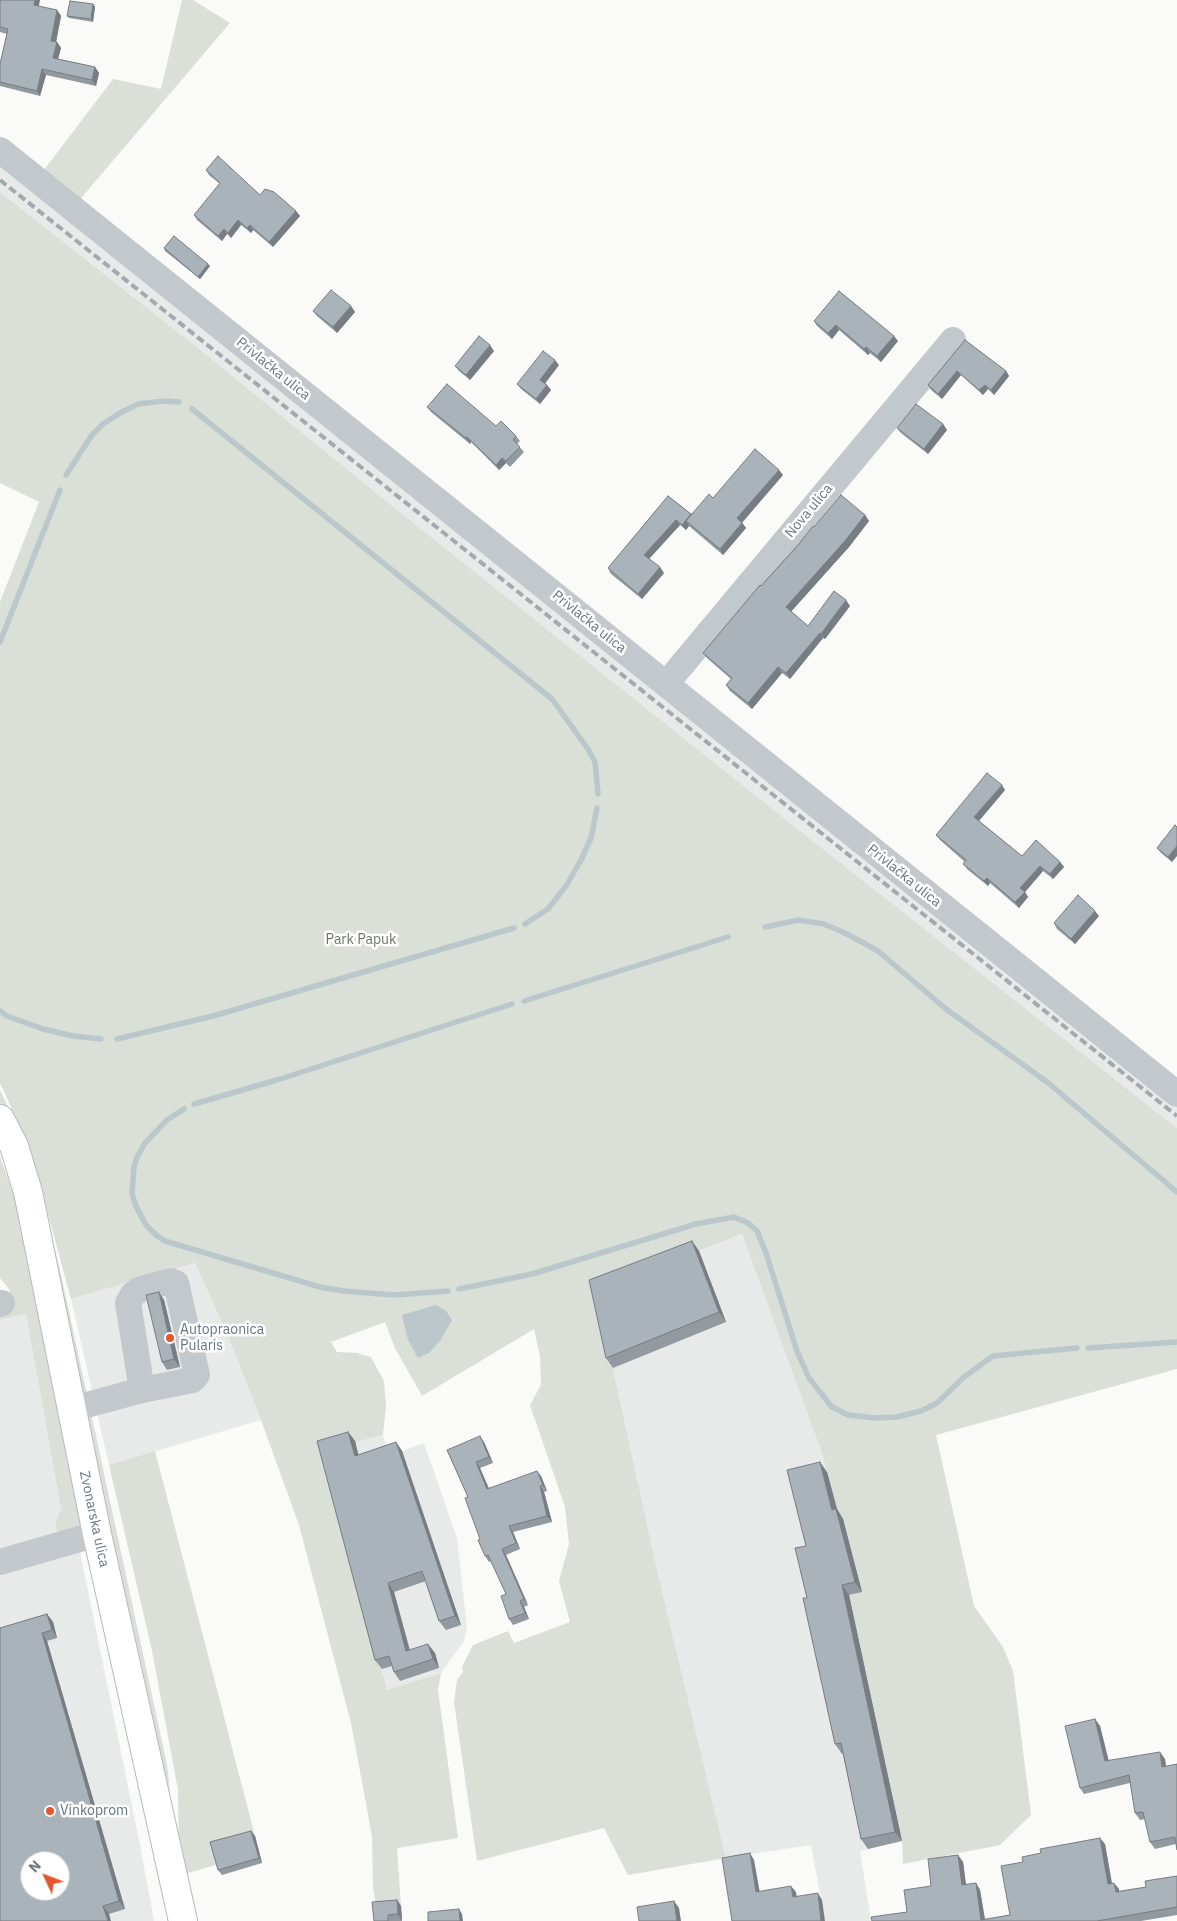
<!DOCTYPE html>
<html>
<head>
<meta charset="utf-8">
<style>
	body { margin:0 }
	#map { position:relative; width:1177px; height:1921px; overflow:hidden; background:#fafaf8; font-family:"IBM Plex Sans",sans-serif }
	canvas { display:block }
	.north { position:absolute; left:20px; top:1851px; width:50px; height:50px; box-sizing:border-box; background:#fff; border:1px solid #c1c8cd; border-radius:50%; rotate:313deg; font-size:14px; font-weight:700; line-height:20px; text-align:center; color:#657683 }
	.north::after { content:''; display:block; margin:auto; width:18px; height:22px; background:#e4572e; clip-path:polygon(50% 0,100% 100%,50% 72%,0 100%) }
</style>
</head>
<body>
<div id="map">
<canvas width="1177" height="1921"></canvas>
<div class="north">N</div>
</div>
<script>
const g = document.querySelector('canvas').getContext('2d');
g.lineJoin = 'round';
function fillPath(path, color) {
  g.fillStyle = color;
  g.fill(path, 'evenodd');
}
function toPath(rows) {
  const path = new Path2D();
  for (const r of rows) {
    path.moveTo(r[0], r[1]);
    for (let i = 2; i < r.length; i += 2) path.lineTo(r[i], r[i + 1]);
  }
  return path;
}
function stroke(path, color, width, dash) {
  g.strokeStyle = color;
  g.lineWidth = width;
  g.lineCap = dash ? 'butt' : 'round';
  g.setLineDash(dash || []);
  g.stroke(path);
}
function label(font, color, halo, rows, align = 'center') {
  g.font = font + ' "IBM Plex Sans",sans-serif';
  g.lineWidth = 5;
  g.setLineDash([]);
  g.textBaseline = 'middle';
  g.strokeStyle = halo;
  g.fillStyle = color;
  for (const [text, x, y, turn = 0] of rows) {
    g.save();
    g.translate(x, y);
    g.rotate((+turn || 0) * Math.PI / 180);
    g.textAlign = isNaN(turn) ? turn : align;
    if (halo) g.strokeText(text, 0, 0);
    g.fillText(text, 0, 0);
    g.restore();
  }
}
fillPath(toPath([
	[0,165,1177,1103,1177,1128,809,838,401,513,198,348,0,192],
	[742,1234,823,1456,839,1519,843,1519,862,1592,849,1596,902,1841,860,1851,871,1921,825,1921,811,1845,726,1858,658,1574,613,1368,699,1251],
	[195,1263,231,1343,261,1420,109,1465,71,1299],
	[26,1314,61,1511,55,1525,76,1532,140,1845,154,1921,0,1921,0,1320],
	[30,1861,60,1861,60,1891,30,1891],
	[383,1435,389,1456,424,1443,457,1538,467,1627,464,1641,441,1673,387,1690,324,1450]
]), '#e8e9e9');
fillPath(toPath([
	[182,0,193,0,230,23,77,203,41,174,113,79,161,89],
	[0,192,198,348,401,513,809,838,1177,1128,1177,1369,936,1435,974,1606,1003,1647,1013,1671,1031,1815,1000,1845,903,1864,902,1841,849,1595,862,1592,843,1519,839,1519,823,1456,742,1234,596,1291,658,1574,726,1858,628,1875,604,1828,477,1861,454,1702,457,1680,463,1672,462,1667,473,1645,508,1631,514,1643,570,1622,559,1581,569,1544,565,1507,530,1405,541,1385,540,1356,534,1329,422,1396,395,1348,385,1322,331,1342,337,1352,357,1353,371,1357,384,1381,386,1406,383,1435,324,1450,387,1690,441,1673,438,1690,458,1838,397,1848,401,1906,376,1908,373,1887,372,1836,351,1723,299,1525,261,1420,231,1343,195,1263,71,1299,31,1151,0,1083,0,602,39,502,0,483],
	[0,1090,14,1119,45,1210,62,1279,164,1751,168,1771,172,1825,17,1140,0,1103],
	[0,1157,14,1196,83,1512,80,1526,60,1539,55,1524,61,1510,26,1314,0,1320,0,1312,10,1295,9,1289,0,1278],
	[155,1451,255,1836,219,1864,185,1874,179,1848,178,1790,173,1763,152,1651,109,1465]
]), '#dadfd7');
fillPath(toPath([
	[436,1305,446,1311,452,1320,440,1341,429,1353,418,1358,408,1340,402,1315]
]), '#bbc7cb');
stroke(toPath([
	[192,409,552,699,588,749,595,762,598,794],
	[66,475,92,435,103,424,120,413,138,404,164,401,179,402],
	[0,642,60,490],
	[525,924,548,909,566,886,581,860,591,838,597,808],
	[765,927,798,920,824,924,847,934,878,951,946,1009,1047,1082,1177,1192],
	[524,1001,728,937],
	[0,1011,7,1016,43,1029,73,1036,101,1039],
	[117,1039,213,1016,514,928],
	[194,1104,277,1080,512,1004],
	[184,1109,167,1120,145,1143,137,1157,134,1167,132,1193,135,1204,146,1225,156,1235,165,1241,320,1287,343,1291,395,1295,448,1291],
	[459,1289,532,1274,696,1224,734,1217,748,1223,757,1231,766,1253,797,1351,809,1378,832,1407,848,1415,875,1418,897,1417,921,1411,937,1403,964,1377,993,1356,1077,1348],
	[1088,1348,1177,1342]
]), '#bbc7cb', 5.5);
const major = toPath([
	[0,1119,14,1146,28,1192,97,1534,183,1921]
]);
stroke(major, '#b5babe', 30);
stroke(toPath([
	[0,150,1177,1094],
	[666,684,953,340],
	[0,1304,2,1303],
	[72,1409,142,1390,193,1380,197,1375,176,1283,171,1281,141,1289,133,1294,128,1303,142,1390],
	[0,1562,97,1534]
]), '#c3c8cc', 26);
stroke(major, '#fff', 28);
stroke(toPath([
	[0,180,1177,1116]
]), '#a2aab0', 4, [8, 4]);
fillPath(toPath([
	[0,0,57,10,61,16,56,42,57,42,61,48,58,59,95,67,99,73,96,86,46,75,40,96,0,86,0,64,7,34,0,32],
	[93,4,95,7,93,22,69,18,67,16],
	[206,170,296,211,300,216,273,247,253,230,251,233,241,225,231,238,227,234,222,241,197,220,194,215,220,184,209,175],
	[164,248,210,266,200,279,165,251],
	[351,306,355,312,337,333,317,316,313,311],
	[814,321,898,341,881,362,870,353,868,355,839,330,832,339,817,326],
	[965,340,1006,371,1009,376,994,395,988,389,983,395,961,375,942,399,931,390,928,385],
	[494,351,470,380,459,371,455,366],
	[559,365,545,383,551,390,540,404,521,389,517,384],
	[427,407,496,426,516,436,520,441,517,444,524,452,510,467,506,463,499,470,471,442,470,444,431,412],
	[943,424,947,430,928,454,901,433,897,428],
	[783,475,742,522,746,528,723,555,689,526,686,530,680,525,649,559,664,573,642,599,611,574,608,568,668,496,691,514,713,498],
	[865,515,869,521,849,547,791,611,808,626,850,606,825,639,823,638,790,679,782,673,752,709,730,691,726,685,731,679,707,658,703,653,761,586,814,527],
	[1005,790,979,821,1022,856,1060,862,1064,867,1053,879,1043,871,1025,892,1028,897,1019,908,990,883,988,886,967,869,963,864,965,862,940,840,936,835],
	[1175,825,1172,862,1161,853,1157,848],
	[1099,916,1075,944,1057,929,1054,923],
	[692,1241,699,1251,726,1322,613,1368,606,1358],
	[164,1300,180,1367,167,1370,162,1362],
	[348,1432,355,1441,358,1455,396,1442,402,1451,461,1625,446,1630,439,1621,426,1581,394,1592,410,1650,435,1653,439,1668,400,1681,394,1672,392,1666,382,1669,375,1660],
	[484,1442,493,1463,480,1468,489,1488,541,1476,547,1491,544,1492,552,1522,513,1532,520,1549,506,1555,528,1605,524,1607,529,1619,513,1625,509,1619,506,1594,491,1561,489,1562,485,1556,468,1497,447,1450],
	[827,1472,837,1509,843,1519,862,1592,849,1595,902,1841,868,1849,861,1839,843,1754,842,1754,835,1744,807,1598,806,1546],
	[47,1614,53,1622,57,1638,47,1641,125,1909,109,1914,0,1921,0,1628],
	[1095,1719,1100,1726,1109,1761,1165,1759,1176,1844,1155,1849,1150,1842,1145,1819,1140,1820,1135,1813,1130,1783,1084,1794,1080,1788],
	[251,1831,255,1836,262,1863,222,1875,218,1870],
	[1105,1844,1112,1883,1119,1889,1119,1891,1146,1887,1177,1876,1177,1915,1141,1921,872,1921,907,1912,931,1886,958,1855,963,1862,966,1885,976,1883,980,1890,985,1919,1010,1915,1023,1862],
	[397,1900,401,1906,402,1921,374,1921]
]), '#929a9f');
fillPath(toPath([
	[35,0,40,0,38,11,34,5],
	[93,4,95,7,93,22,91,19],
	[57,10,61,16,55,47,51,41],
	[57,42,61,48,57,63,53,58],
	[95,67,99,73,96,86,92,80],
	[42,69,46,75,40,96,37,91],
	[296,211,300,216,273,247,269,242],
	[238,220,241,225,231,238,228,233],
	[250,225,253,230,251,233,247,228],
	[224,229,227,234,222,241,218,236],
	[208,264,210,266,200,279,198,277],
	[351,306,355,312,337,333,333,327],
	[836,325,839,330,832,339,828,333],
	[894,336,898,341,881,362,877,356],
	[490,345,494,351,470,380,466,375],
	[866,347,870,353,868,355,864,349],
	[555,360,559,365,544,385,540,380],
	[957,371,961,375,942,399,938,394],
	[1006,371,1009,376,994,395,991,390],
	[547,385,551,390,540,404,536,399],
	[985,385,988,389,983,395,979,390],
	[943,424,947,430,928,454,924,449],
	[467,437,471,442,470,444,466,438],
	[502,458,506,463,499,470,496,465],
	[779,470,783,475,741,524,737,518],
	[691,514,686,521,689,526,686,530,682,525],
	[865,515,869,521,849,547,790,613,786,607],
	[676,520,680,525,648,560,644,555],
	[742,523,746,528,723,555,720,549],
	[660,567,664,573,642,599,638,594],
	[846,600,850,606,825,639,821,634],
	[820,633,823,638,790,679,786,673],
	[778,667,782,673,752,709,748,703],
	[1002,785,1005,790,977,823,974,817],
	[1177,846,1177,856,1172,862,1168,857],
	[1060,862,1064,867,1053,879,1050,874],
	[1040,866,1043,871,1025,892,1028,897,1019,908,1015,902,1020,888],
	[987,878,990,883,988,886,984,881],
	[1095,911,1099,916,1075,944,1071,939],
	[692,1241,699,1251,726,1322,719,1312],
	[159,1292,164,1300,180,1367,174,1359],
	[348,1432,355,1441,361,1465,355,1456],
	[480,1436,484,1442,493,1463,489,1457],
	[396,1442,402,1451,461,1625,455,1616],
	[476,1462,480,1468,491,1495,487,1489],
	[820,1462,827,1472,837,1509,843,1519,862,1592,855,1582,832,1510],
	[537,1471,541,1476,547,1491,543,1485],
	[540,1486,544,1492,552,1522,547,1516],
	[509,1526,513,1532,520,1549,516,1543],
	[502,1549,506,1555,528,1605,524,1599],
	[388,1583,394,1592,412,1660,406,1651],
	[842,1585,849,1595,902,1841,895,1832],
	[520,1601,524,1607,529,1619,525,1613],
	[47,1614,53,1622,57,1638,52,1630],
	[42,1633,47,1641,125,1909,119,1901],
	[428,1644,435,1653,439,1668,433,1659],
	[1095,1719,1100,1726,1110,1768,1105,1761],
	[1160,1752,1165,1759,1167,1774,1162,1767],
	[251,1831,255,1836,262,1863,259,1858],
	[1100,1838,1105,1844,1113,1891,1108,1884],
	[750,1853,754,1860,761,1899,756,1892],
	[958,1855,963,1862,967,1892,962,1885],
	[976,1883,980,1890,985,1921,981,1920],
	[1114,1883,1119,1889,1120,1899,1116,1892],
	[791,1886,796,1892,798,1904,793,1897],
	[818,1893,822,1900,825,1921,821,1921],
	[397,1900,401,1906,402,1921,398,1914],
	[674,1901,679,1908,681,1921,677,1921],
	[103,1906,109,1914,111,1921,108,1921],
	[459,1909,462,1914,463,1921,460,1921]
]), '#777d82');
const building = toPath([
	[0,0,35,0,34,5,57,10,51,41,57,42,53,58,95,67,92,80,42,69,37,91,0,82,0,64,8,29,0,27,0,0],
	[70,1,93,4,91,19,67,16,70,1],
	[218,156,260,195,265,189,274,192,296,211,269,242,250,225,247,228,238,220,228,233,224,229,218,236,194,215,220,183,206,170,218,156],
	[174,236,208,264,198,277,164,248,174,236],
	[331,290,351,306,333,327,313,311,331,290],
	[839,291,894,336,877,356,866,347,864,349,836,325,828,333,814,321,839,291],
	[479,336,490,345,466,375,455,366,479,336],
	[965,340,1006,371,991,390,985,385,979,390,957,371,938,394,928,385,965,340],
	[543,351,555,360,540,380,547,385,536,399,517,384,543,351],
	[447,384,496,426,501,421,516,436,513,440,520,447,506,461,502,458,496,465,467,437,466,438,427,407,447,384],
	[916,404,943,424,924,449,897,428,916,404],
	[755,449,779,470,737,518,742,523,720,549,686,521,709,494,713,498,755,449],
	[841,495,865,515,845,541,786,607,808,626,834,591,846,600,821,634,820,633,786,673,778,667,748,703,726,685,732,678,703,653,760,585,761,586,799,544,813,526,814,527,841,495],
	[668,496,691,514,682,525,676,520,644,555,660,567,638,594,608,568,668,496],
	[987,773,1002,785,974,817,1022,856,1036,840,1060,862,1050,874,1040,866,1020,888,1025,892,1015,902,987,878,984,881,963,864,966,860,936,835,987,773],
	[1175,825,1177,827,1177,846,1168,857,1157,848,1175,825],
	[1078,895,1095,911,1071,939,1054,923,1078,895],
	[692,1241,719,1312,606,1358,589,1280,692,1241],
	[159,1292,174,1359,162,1362,146,1295,159,1292],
	[348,1432,355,1456,396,1442,455,1616,439,1621,422,1571,388,1583,406,1651,428,1644,433,1659,394,1672,389,1656,375,1660,317,1441,348,1432],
	[480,1436,489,1457,476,1462,487,1489,537,1471,543,1485,540,1486,547,1516,509,1526,516,1543,502,1549,524,1599,520,1601,525,1613,509,1619,501,1596,506,1594,488,1555,485,1556,478,1540,480,1539,465,1498,468,1497,447,1450,480,1436],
	[820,1462,832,1510,836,1509,855,1582,842,1585,895,1832,861,1839,841,1743,835,1744,803,1598,807,1598,795,1548,806,1546,787,1470,820,1462],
	[47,1614,52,1630,42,1633,119,1901,103,1906,108,1921,0,1921,0,1628,47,1614],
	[30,1861,60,1861,60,1891,30,1891,30,1861],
	[1095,1719,1105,1761,1160,1752,1162,1767,1177,1764,1177,1850,1175,1837,1150,1842,1143,1812,1135,1813,1129,1775,1080,1788,1065,1726,1095,1719],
	[251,1831,259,1858,218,1870,210,1842,251,1831],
	[1100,1838,1108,1884,1114,1883,1116,1892,1146,1887,1145,1881,1177,1876,1177,1907,1097,1921,872,1921,871,1917,907,1912,904,1890,931,1886,928,1859,958,1855,962,1885,976,1883,981,1920,1010,1915,1001,1866,1023,1862,1022,1857,1041,1853,1040,1849,1100,1838],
	[750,1853,756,1892,791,1886,793,1897,818,1893,821,1921,732,1921,722,1858,750,1853],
	[397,1900,398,1914,388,1915,388,1921,374,1921,372,1902,397,1900],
	[674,1901,677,1921,639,1921,637,1907,674,1901],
	[459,1909,460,1921,428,1921,428,1912,459,1909]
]);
fillPath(building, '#aab3b9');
stroke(building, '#777d82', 1);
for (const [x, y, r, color] of [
	[170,1338,5,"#e4572e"],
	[50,1811,5,"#e4572e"]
]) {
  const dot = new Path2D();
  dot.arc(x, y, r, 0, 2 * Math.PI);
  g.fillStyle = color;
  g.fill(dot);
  stroke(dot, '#fff', 2);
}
label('14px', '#657683', '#fff', [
	["Privlačka ulica",273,369,39],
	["Nova ulica",809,511,-50],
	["Privlačka ulica",589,622,39],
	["Privlačka ulica",904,876,39],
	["Zvonarska ulica",94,1519,78]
]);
label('14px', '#687a64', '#fff', [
	["Park Papuk",361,940]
]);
label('14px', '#657683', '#fff', [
	["Autopraonica",180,1330],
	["Pularis",180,1346],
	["Vinkoprom",60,1811]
], 'left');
</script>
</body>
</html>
